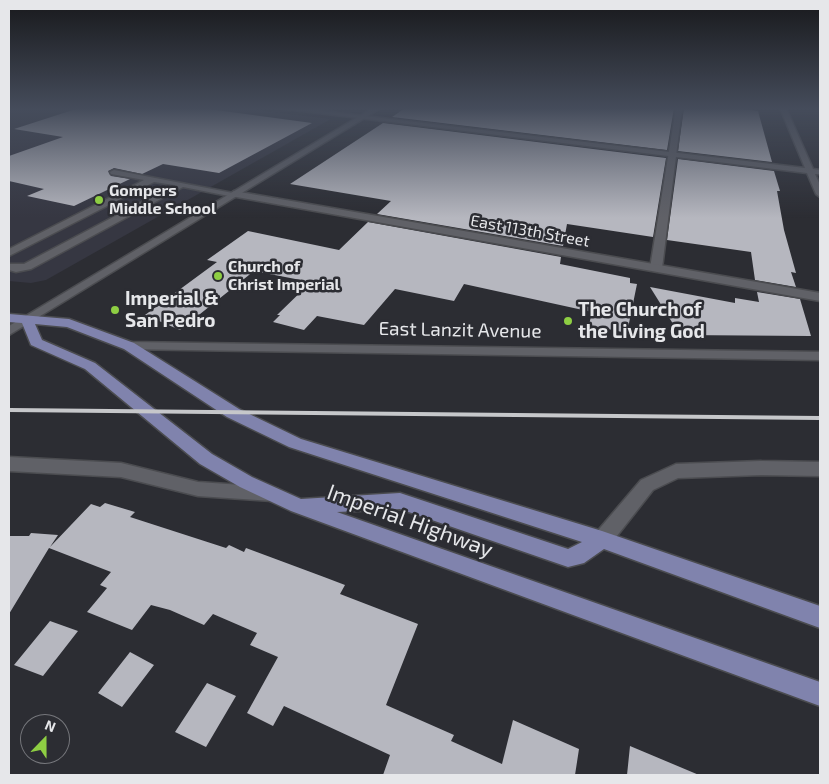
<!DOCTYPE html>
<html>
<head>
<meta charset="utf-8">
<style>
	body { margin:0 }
	#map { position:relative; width:829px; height:784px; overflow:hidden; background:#2c2d33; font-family:"Exo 2",sans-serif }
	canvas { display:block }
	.frame { position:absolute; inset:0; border:10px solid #e6e7ea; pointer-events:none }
	.north { position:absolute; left:20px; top:714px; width:50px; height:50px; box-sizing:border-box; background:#2c2d33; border:1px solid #76777c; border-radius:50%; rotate:22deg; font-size:14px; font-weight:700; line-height:20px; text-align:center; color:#e6e7ea }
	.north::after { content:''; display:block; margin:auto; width:18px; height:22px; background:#8ece43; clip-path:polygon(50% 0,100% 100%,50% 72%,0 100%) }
</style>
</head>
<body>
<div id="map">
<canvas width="829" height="784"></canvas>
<div class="frame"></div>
<div class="north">N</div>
</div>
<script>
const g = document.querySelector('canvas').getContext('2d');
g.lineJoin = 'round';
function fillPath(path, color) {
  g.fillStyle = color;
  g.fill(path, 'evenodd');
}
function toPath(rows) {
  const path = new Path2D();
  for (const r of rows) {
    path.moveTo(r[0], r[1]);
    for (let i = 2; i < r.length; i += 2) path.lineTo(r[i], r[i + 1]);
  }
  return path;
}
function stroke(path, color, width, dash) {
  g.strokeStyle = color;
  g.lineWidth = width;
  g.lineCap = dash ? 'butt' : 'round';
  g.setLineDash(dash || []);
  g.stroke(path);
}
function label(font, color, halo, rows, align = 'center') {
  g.font = font + ' "Exo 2",sans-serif';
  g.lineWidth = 5;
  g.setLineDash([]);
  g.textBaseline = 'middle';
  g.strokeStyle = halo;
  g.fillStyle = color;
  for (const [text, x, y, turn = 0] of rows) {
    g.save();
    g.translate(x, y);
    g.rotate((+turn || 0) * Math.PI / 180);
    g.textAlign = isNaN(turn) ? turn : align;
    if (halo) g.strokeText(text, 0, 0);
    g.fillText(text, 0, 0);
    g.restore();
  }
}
fillPath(toPath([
	[9,108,240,108,331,119,46,280,31,283,9,281]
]), '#363742');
fillPath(toPath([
	[79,108,201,108,312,123,219,173,163,164,142,174,114,168,108,171,111,176,130,179,74,206,27,196,44,189,9,181,9,156,63,137,14,129],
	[405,108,674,108,667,150,392,117],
	[684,108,736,108,758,111,772,162,678,151],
	[383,123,666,158,653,237,567,224,563,246,377,214,391,201,290,184],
	[678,159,774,171,780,191,777,191,784,230,796,273,791,272,796,287,755,280,751,252,667,240],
	[368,222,561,257,560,264,630,278,630,283,637,284,627,333,589,325,592,312,464,284,454,301,395,289,364,325,317,316,304,330,273,322,280,315,277,315,311,282,254,271,180,330,145,315,217,262,207,260,248,231,339,250],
	[650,287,735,303,735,298,759,302,757,292,800,299,811,336,680,335],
	[105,503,135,512,130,517,226,548,229,545,244,552,246,548,324,577,345,585,340,594,418,624,386,705,454,735,451,741,502,764,513,720,579,749,575,775,383,775,390,755,284,706,273,726,247,713,278,657,250,645,257,633,213,614,204,625,170,610,151,605,132,630,87,612,107,588,100,585,111,572,49,548,9,614,9,536,29,536,31,533,58,535,50,547,91,504,100,507],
	[50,621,78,631,43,676,14,665],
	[130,652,154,665,122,707,98,693],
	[207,683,236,696,206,747,175,732],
	[630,746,699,775,627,775]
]), '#b6b7bf');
const service = toPath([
	[676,108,682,108,662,268,656,271,650,268,676,108],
	[114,170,238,194,234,197,183,187,31,269,16,272,9,270,9,264,24,264,174,185,154,182,9,256,9,249,144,180,111,174,110,172,114,170]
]);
const minor = toPath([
	[277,108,297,108,805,168,780,108,786,108,813,169,820,170,820,174,815,174,820,185,820,197,816,194,807,173,277,108],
	[234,191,820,293,820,301,231,196,230,194,234,191],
	[129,342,820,352,820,360,124,349,122,346,124,343,129,342],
	[9,457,121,463,198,482,272,487,278,489,281,494,278,499,272,501,198,496,121,477,9,471,9,457],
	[761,461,820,462,820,476,761,475,678,478,653,490,609,546,602,549,595,546,592,540,595,534,641,480,676,464,761,461]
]);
const tertiary = toPath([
	[373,108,381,108,9,335,9,326,373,108]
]);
const primary = toPath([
	[9,314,69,319,134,343,239,409,301,439,602,531,820,606,820,628,604,549,584,563,568,567,400,509,337,512,820,682,820,706,291,511,240,487,200,464,85,369,31,345,22,323,9,322,9,314],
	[35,324,67,327,124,349,227,417,289,447,582,542,568,549,400,493,301,499,252,477,212,454,95,363,42,340,35,324]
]);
stroke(service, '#4b4c50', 3);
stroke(minor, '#4b4c50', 3);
stroke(tertiary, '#4b4c50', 3);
stroke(primary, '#4b4c50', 3);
fillPath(service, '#606167');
fillPath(minor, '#606167');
fillPath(tertiary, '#606167');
fillPath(primary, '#8083ad');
stroke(toPath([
	[9,410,820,418]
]), '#c6c7ca', 4);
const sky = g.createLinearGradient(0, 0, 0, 218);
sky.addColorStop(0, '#18191c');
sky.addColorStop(0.5, '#454c5b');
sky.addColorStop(1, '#454c5b00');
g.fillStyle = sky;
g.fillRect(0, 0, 829, 218);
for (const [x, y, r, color] of [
	[99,200,5,"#8ece43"],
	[218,276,5,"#8ece43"],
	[115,310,5,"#8ece43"],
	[568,321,5,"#8ece43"]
]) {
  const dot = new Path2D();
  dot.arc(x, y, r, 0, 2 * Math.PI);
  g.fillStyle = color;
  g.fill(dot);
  stroke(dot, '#2c2d33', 2);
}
label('bold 16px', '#e6e7ea', '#2c2d33', [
	["Gompers",109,191],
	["Middle School",109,209],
	["Church of",228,267],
	["Christ Imperial",228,285]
], 'left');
label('16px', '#e6e7ea', '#2c2d33', [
	["East 113th Street",530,231,10]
]);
label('bold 19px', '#e6e7ea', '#2c2d33', [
	["Imperial &",125,299],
	["San Pedro",125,321],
	["The Church of",578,310],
	["the Living God",578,332]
], 'left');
label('19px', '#e6e7ea', '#2c2d33', [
	["East Lanzit Avenue",460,330,1]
]);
label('22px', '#e6e7ea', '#2c2d33', [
	["Imperial Highway",410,521,20]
]);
</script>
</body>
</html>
